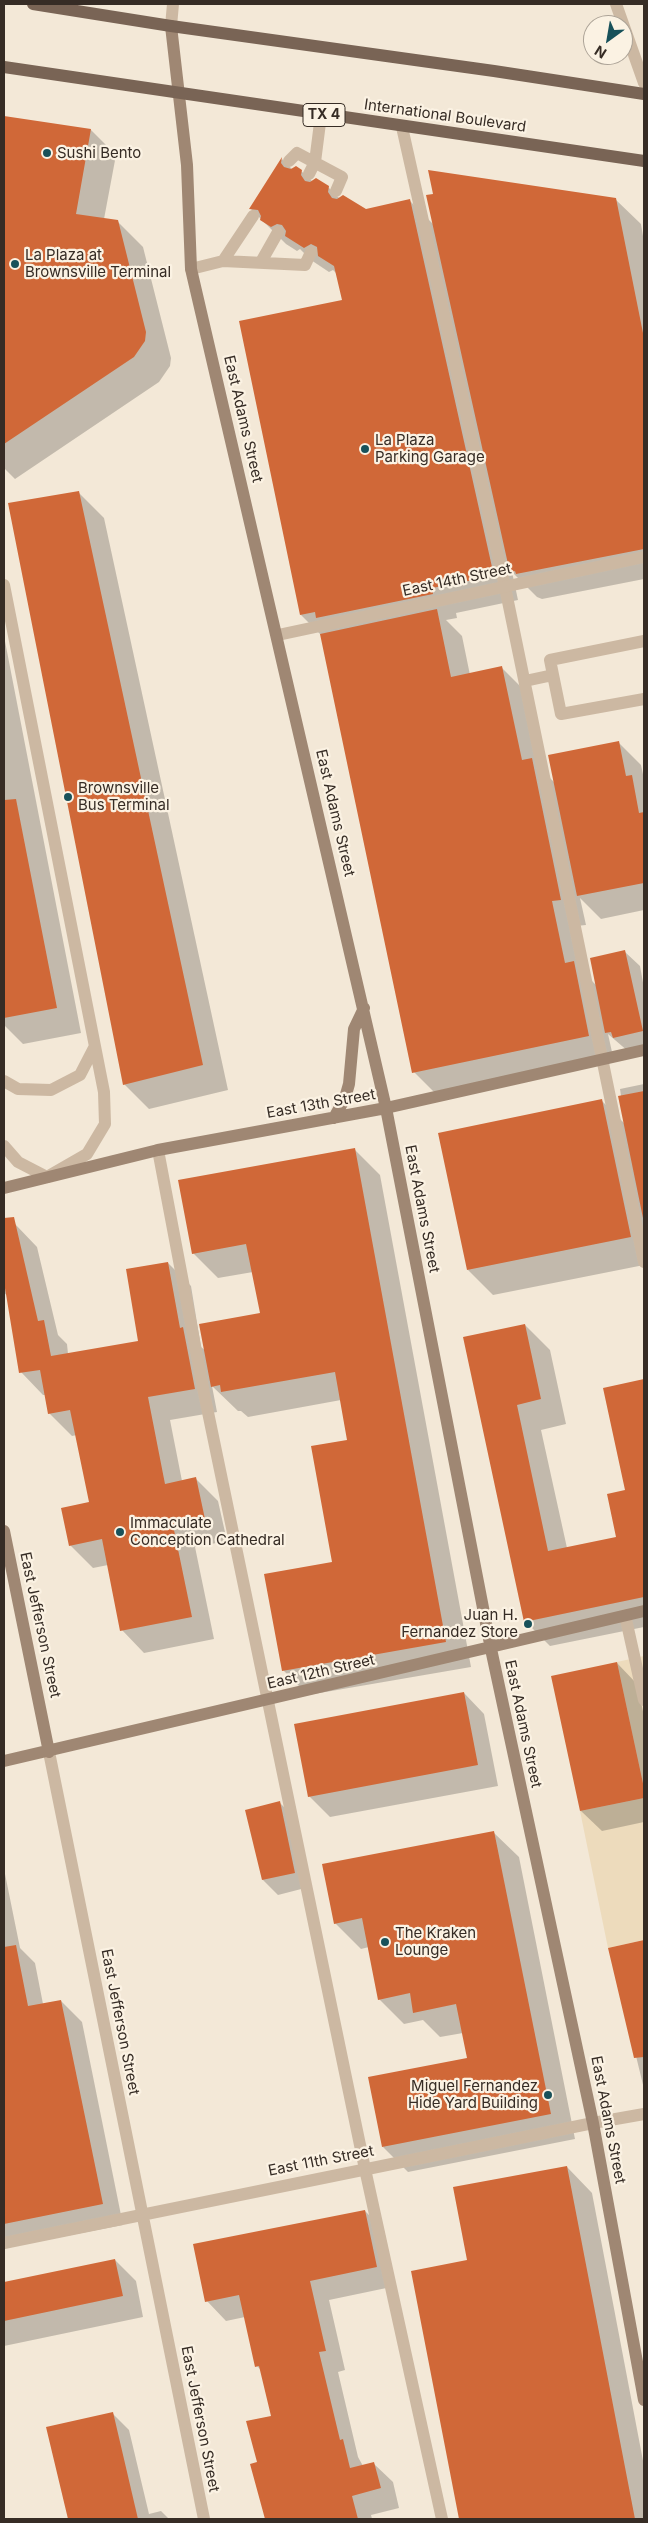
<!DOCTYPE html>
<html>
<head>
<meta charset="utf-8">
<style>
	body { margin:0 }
	#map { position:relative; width:648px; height:2523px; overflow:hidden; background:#f3e8d7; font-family:Inter,sans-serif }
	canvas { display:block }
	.frame { position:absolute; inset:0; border:5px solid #362c25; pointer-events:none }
	.north { position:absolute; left:583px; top:15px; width:50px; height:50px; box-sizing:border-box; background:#fbf2e3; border:1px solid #aca397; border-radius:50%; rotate:212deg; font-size:14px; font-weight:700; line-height:20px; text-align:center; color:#362c25 }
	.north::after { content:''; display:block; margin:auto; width:18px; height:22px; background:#18515a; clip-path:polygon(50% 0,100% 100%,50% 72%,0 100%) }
</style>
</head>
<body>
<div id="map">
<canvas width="648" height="2523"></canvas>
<div class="frame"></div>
<div class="north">N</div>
</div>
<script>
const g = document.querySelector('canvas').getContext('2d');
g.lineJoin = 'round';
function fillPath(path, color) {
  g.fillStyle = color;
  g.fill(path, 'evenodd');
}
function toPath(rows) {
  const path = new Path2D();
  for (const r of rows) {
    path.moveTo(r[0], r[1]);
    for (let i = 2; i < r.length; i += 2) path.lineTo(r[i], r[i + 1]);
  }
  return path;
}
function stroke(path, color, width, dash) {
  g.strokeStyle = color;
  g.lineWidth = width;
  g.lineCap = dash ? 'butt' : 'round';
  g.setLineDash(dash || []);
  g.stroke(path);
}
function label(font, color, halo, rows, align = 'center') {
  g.font = font + ' Inter,sans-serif';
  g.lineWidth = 4.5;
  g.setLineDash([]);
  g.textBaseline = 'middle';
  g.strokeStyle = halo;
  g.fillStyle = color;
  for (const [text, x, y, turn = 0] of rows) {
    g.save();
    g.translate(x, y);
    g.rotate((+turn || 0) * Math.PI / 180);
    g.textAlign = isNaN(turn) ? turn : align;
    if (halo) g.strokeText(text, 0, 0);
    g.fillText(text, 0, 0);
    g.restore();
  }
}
fillPath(toPath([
	[644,1656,644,1788,617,1662],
	[644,1798,644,1940,608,1948,580,1811]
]), '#eddbbc');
fillPath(toPath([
	[4,117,91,130,116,155,104,219,117,221,143,247,171,358,170,366,159,382,15,479,4,468],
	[282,159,292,169,301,171,313,182,328,187,340,199,366,211,409,200,433,224,615,199,641,224,644,242,644,579,542,599,537,597,512,572,518,600,456,613,457,618,446,620,462,636,470,675,502,668,527,693,544,772,555,783,618,742,641,765,644,779,644,910,601,919,580,898,586,925,576,926,587,976,597,986,625,952,640,966,644,988,644,1049,629,1052,608,1034,614,1061,439,1097,414,1072,321,635,301,615,344,301,337,274,333,270,329,272,311,260,300,249,297,251,286,244,251,209],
	[78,492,104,518,228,1090,149,1109,124,1084],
	[4,636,81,1033,23,1044,4,1025],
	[644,1084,644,1265,493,1295,468,1270,602,1101,625,1124,620,1089],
	[355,1150,380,1175,471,1667,308,1695,283,1670,334,1563,348,1441,341,1400,248,1417,241,1411,238,1411,212,1386,217,1412,170,1420,182,1481,196,1479,218,1501,227,1541,195,1547,214,1639,144,1653,122,1630,108,1565,93,1568,70,1545,90,1503,77,1435,72,1436,49,1413,46,1395,43,1395,21,1372,8,1296,4,1293,4,1226,15,1224,37,1247,58,1335,67,1344,68,1354,140,1342,168,1263,191,1286,201,1347,206,1351,261,1314,253,1272,218,1278,193,1253],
	[525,1325,550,1350,566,1424,541,1430,567,1548,618,1538,626,1491,605,1389,644,1381,644,1627,550,1646,525,1621,464,1338],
	[617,1663,637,1684,644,1716,644,1822,602,1831,581,1811],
	[464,1693,484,1714,498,1786,330,1817,309,1796],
	[280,1803,295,1818,309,1887,278,1895,263,1880,247,1811],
	[493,1832,519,1857,575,2139,408,2172,383,2147,469,2059,463,2033,440,2037,423,2020,404,2024,379,1999,369,1947,361,1949,335,1923],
	[4,1869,20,1948,35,1963,43,2004,61,2001,82,2022,123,2225,4,2248],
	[644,1941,644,2089,610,1949],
	[567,2167,592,2193,644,2466,644,2519,460,2519,413,2272,469,2262],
	[365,2211,384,2230,396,2286,329,2300,345,2370,338,2372,358,2457,363,2466,373,2463,393,2482,399,2508,371,2515,372,2519,267,2519,258,2463,272,2417,262,2371,257,2366,245,2317,226,2321,207,2301],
	[115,2260,136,2281,143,2317,4,2346,4,2284],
	[113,2414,129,2430,149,2514,161,2511,169,2519,69,2519,48,2428]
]), '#0003');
fillPath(toPath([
	[4,116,91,129,76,214,118,220,146,332,145,341,134,357,4,444],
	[282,157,281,163,284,167,291,169,296,166,302,170,301,175,305,181,310,182,316,178,329,186,328,192,332,198,337,199,343,195,366,209,410,199,494,576,432,588,433,594,316,618,315,612,300,615,239,321,342,300,334,266,318,256,317,247,311,244,304,248,285,236,286,231,282,225,277,224,271,227,260,220,261,216,258,210,249,209],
	[428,170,616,198,644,338,644,549,516,574,515,571,510,573,426,195,433,194],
	[79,491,203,1065,123,1085,8,503],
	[437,609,451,677,502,666,522,760,532,758,561,900,552,901,565,963,574,961,589,1036,412,1073,320,634],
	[619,741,626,776,632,775,639,813,644,812,644,883,577,896,548,755],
	[16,799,57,1008,4,1018,4,800],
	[625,950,643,1031,613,1038,611,1032,605,1033,590,958],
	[644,1091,644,1223,618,1096],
	[602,1099,631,1237,467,1270,438,1133],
	[355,1148,446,1642,282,1671,264,1574,332,1562,311,1446,347,1440,335,1372,221,1392,220,1385,211,1387,199,1324,260,1313,246,1244,192,1254,178,1180],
	[14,1217,38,1321,44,1320,51,1356,138,1341,126,1269,168,1262,180,1328,183,1327,195,1389,148,1397,165,1484,196,1477,205,1519,173,1525,192,1617,120,1631,102,1539,69,1546,61,1508,89,1502,70,1410,48,1414,40,1370,19,1373,4,1282,4,1218],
	[525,1324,541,1399,517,1405,548,1551,616,1537,607,1494,625,1490,603,1388,644,1379,644,1597,524,1622,463,1337],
	[617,1662,644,1788,644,1798,580,1811,551,1676],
	[464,1692,478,1765,308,1797,294,1724],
	[280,1801,295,1873,262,1880,245,1810],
	[494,1831,551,2114,382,2147,368,2077,467,2058,456,2004,413,2013,410,1993,378,2000,362,1918,334,1924,322,1864],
	[644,1940,644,2057,634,2058,608,1948],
	[16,1945,28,2006,61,2000,103,2204,4,2224,4,1947],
	[567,2166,635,2519,459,2519,411,2271,467,2260,453,2187],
	[365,2210,377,2267,310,2281,326,2351,319,2352,340,2440,343,2439,350,2468,374,2462,381,2488,352,2496,358,2519,265,2519,250,2464,257,2462,246,2421,271,2416,259,2366,255,2367,239,2295,205,2302,193,2244],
	[115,2259,123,2296,4,2321,4,2282],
	[113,2412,138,2519,68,2519,46,2427]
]), '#d06838');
stroke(toPath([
	[616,4,644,83],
	[171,26,173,4],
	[402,127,505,587,644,1262],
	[289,161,297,153,342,177,336,191],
	[309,174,315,162,321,115],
	[223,261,253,216],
	[261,262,278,232],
	[191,269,223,261,305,265,311,252],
	[4,585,104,1092,105,1124,87,1154,47,1177,18,1162,4,1146],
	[644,641,550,660,561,714,644,699],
	[525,681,553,675],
	[4,1081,18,1089,51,1090,80,1075,95,1046],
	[158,1150,204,1393,365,2169,442,2519]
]), '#ccb8a2', 12);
stroke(toPath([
	[278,635,644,557],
	[625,1615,644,1700],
	[49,1752,204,2519],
	[4,2243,593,2123,644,2114]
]), '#ccb8a2', 12);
stroke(toPath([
	[171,26,187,165,191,269,386,1108,491,1649,593,2123,644,2400],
	[334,1118,345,1098,349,1084,354,1029,364,1008],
	[4,1188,158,1150,386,1108,644,1050],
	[4,1531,49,1752],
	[4,1761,644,1611]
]), '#9f8773', 12);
stroke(toPath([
	[33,4,171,26,494,71,644,94],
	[4,67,644,161]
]), '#796455', 12);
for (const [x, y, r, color] of [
	[47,153,5,"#18515a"],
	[15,264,5,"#18515a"],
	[365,449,5,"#18515a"],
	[68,797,5,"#18515a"],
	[120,1532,5,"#18515a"],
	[528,1624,5,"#18515a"],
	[385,1942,5,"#18515a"],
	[548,2095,5,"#18515a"]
]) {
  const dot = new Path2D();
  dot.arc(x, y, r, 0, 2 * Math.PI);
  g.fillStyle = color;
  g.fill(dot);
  stroke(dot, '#fbf2e3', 2);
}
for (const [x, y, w] of [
	[324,115,42]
]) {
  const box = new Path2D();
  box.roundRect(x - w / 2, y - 11.5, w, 23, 4);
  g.fillStyle = '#fbf2e3';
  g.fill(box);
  stroke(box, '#362c25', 1);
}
label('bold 14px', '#362c25', null, [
	["TX 4",324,115]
]);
label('15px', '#362c25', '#fbf2e3', [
	["International Boulevard",445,116,8],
	["East Adams Street",243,419,77],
	["East 14th Street",457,580,-12],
	["East Adams Street",335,813,77],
	["East 13th Street",321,1104,-10],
	["East Adams Street",422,1209,79],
	["East Jefferson Street",40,1625,78],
	["East 12th Street",321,1672,-13],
	["East Adams Street",523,1724,78],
	["East Jefferson Street",120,2022,79],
	["East Adams Street",608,2120,79],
	["East 11th Street",321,2161,-11],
	["East Jefferson Street",200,2419,79]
]);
label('15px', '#362c25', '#fbf2e3', [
	["Sushi Bento",57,153],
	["La Plaza at",25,255],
	["Brownsville Terminal",25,272],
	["La Plaza",375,440],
	["Parking Garage",375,457],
	["Brownsville",78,788],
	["Bus Terminal",78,805],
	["Immaculate",130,1523],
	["Conception Cathedral",130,1540],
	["Juan H.",518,1615,"right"],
	["Fernandez Store",518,1632,"right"],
	["The Kraken",395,1933],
	["Lounge",395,1950],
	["Miguel Fernandez",538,2086,"right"],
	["Hide Yard Building",538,2103,"right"]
], 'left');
</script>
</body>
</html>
